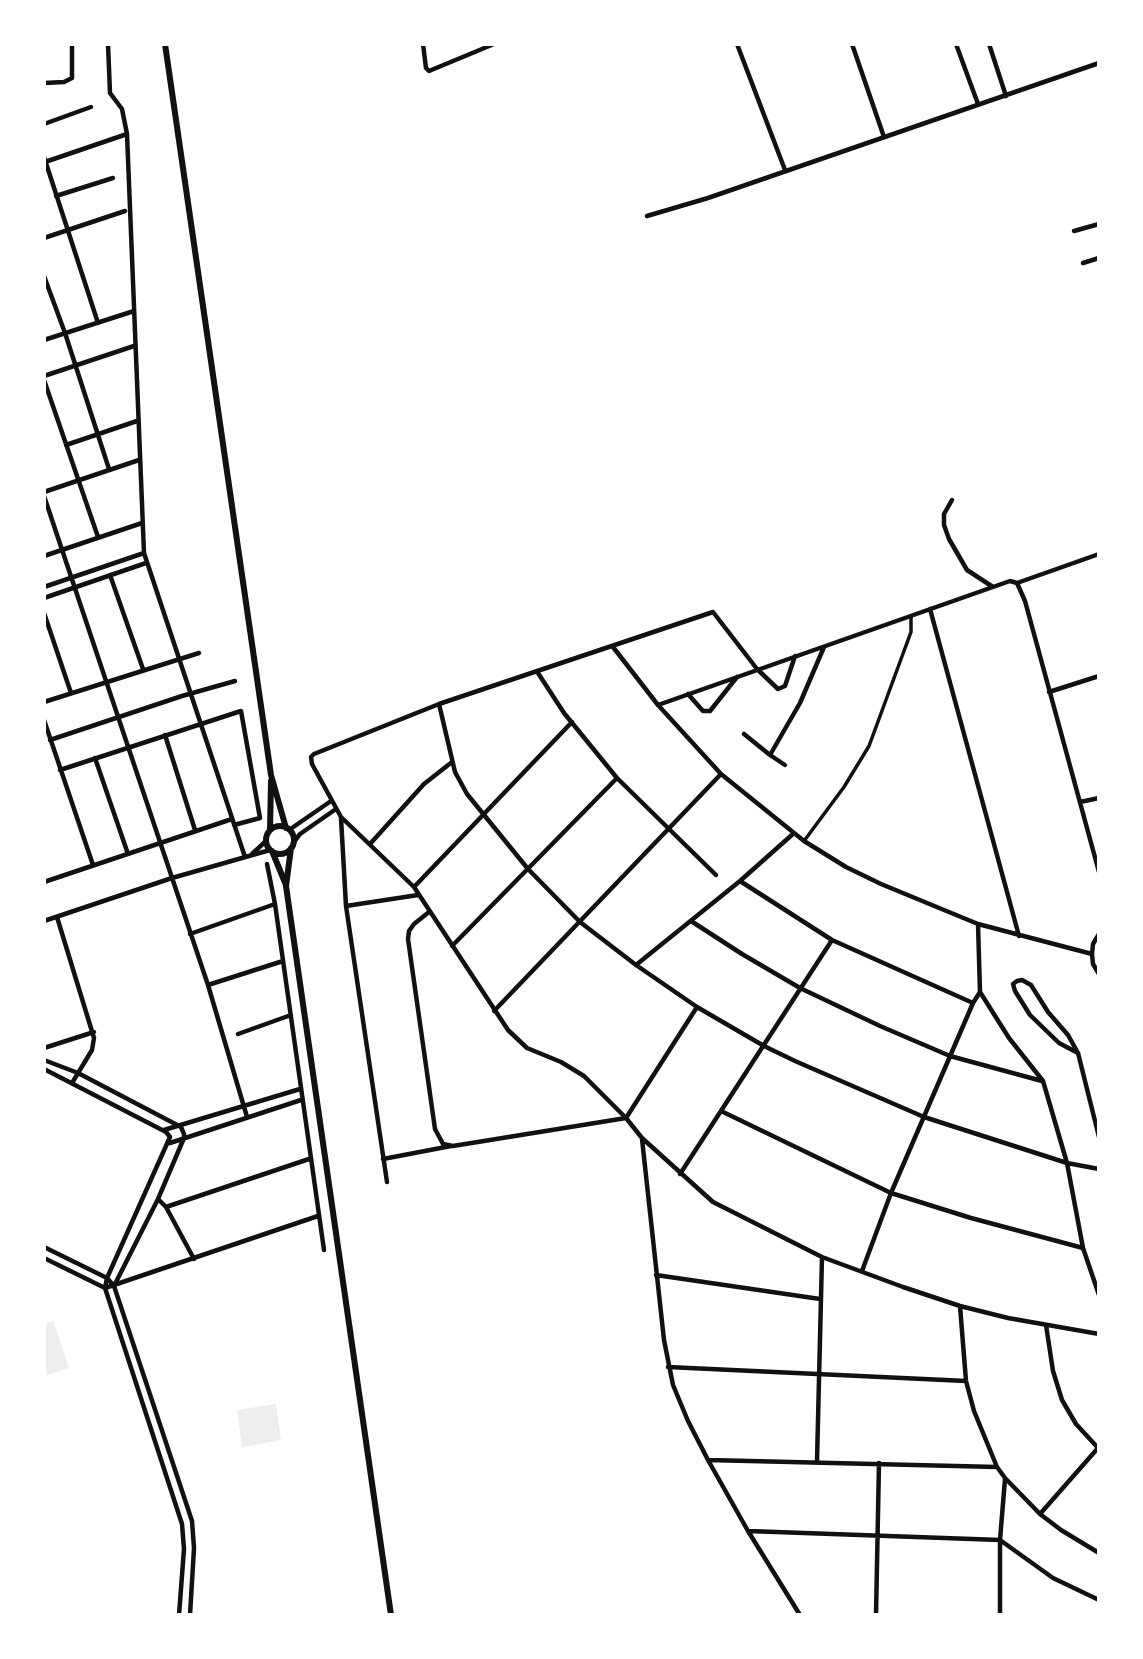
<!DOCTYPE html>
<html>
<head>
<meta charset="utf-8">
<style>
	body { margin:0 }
	#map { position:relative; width:1143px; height:1659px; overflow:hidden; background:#fff; font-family:"Space Grotesk",sans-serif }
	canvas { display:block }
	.frame { position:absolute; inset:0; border:46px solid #fff; pointer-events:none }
</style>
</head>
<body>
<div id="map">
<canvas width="1143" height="1659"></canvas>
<div class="frame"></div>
</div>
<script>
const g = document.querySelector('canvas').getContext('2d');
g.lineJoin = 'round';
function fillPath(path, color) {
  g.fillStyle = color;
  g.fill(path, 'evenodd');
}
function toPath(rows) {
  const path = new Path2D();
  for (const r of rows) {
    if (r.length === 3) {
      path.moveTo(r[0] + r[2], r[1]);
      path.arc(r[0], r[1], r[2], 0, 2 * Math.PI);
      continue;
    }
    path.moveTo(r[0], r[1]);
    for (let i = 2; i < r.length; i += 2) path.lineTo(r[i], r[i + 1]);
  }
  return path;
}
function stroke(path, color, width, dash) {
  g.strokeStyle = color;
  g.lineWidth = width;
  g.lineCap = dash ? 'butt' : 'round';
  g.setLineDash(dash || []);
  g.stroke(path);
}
fillPath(toPath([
	[53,1321,69,1368,44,1376,44,1324],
	[276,1404,281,1440,242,1447,237,1410]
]), '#eee');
stroke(toPath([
	[804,841,844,787,869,746,911,632,911,616]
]), '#111', 3.5);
stroke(toPath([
	[108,44,110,93,122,109,127,134,144,553,245,857],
	[423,44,426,68,429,71,494,44],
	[737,44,785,170],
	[852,44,884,137],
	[956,44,978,104],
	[989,44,1006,96],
	[44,83,64,82,72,78,72,44],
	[44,124,91,107],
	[44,157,98,323],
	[45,162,127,134],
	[56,196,113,178],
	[647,216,708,198,1099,63],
	[1074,231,1099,224],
	[44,238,125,211],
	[1083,263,1099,258],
	[44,276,65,333,109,469],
	[44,340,134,311],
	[44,376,134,346],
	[44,380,98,537],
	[66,445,137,421],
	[44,492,139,460],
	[44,496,208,985,247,1117],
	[952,500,944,514,944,525,949,539,967,570,993,587],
	[44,556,142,523],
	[110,575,143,669],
	[1017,583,1099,554],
	[44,587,144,553],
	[44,598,146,563],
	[930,609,1019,936],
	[44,613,71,693],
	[613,647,658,705,721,774,804,841,846,867,881,884,978,924,1092,954],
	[795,656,785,686,778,689,757,669,713,612,439,704,314,754,311,757,312,764,341,817,414,887,508,1030,527,1048,561,1062,584,1076,626,1118,642,1138,713,1202,822,1257,903,1287,960,1306,1008,1318,1099,1334],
	[538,673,564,713,617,778,716,875],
	[1049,692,1099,676],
	[688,694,703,711,710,711,737,677],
	[44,702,199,653],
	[439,704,455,772,467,794,528,869,580,922,636,965,697,1007,764,1046,795,1061,924,1117,1067,1163,1099,1169],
	[658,705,1010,581,1017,583,1025,601,1099,872],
	[44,720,93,865],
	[744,734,770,755,785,765],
	[165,735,195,830],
	[50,740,182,696,235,681],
	[770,755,800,703,824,647],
	[95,758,128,854],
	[60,770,241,711,260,818,234,825],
	[1080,802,1099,798],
	[341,818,346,906,387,1182],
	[289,830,331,801],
	[293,843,300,834,336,809],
	[370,844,424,784,452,762],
	[252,854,266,841],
	[267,864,275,904,324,1250],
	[740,881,832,940,973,1003],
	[44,882,232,819],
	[414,887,572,722],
	[346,906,418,895],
	[429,912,414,924,409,931,408,939,435,1129,443,1144,453,1146,626,1118,697,1007],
	[57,917,94,1038,92,1050,72,1083],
	[44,921,172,878,270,850],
	[691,921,742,954,800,988,880,1026,950,1056,1042,1081],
	[978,924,980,992,1009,1038,1043,1081,1067,1163,1083,1248,1099,1295],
	[190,934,275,904],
	[1099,934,1093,944,1092,954,1093,964,1099,974],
	[452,946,617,778],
	[636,965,740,881,794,833],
	[208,985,283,961],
	[494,1011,721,774],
	[238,1034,291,1015],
	[44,1048,94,1032],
	[1078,1053,1059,1043,1030,1015,1015,991,1013,984,1017,981,1022,980,1031,985,1048,1012,1068,1035,1078,1053,1099,1137],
	[44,1060,78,1073,181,1127,184,1134,184,1138,158,1199,114,1286],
	[44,1069,166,1132,170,1137,107,1278,105,1288,182,1524,184,1549,179,1615],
	[721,1111,891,1193,971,1218,1083,1248],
	[164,1130,300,1089],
	[642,1139,664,1340,673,1385,688,1421,708,1460,748,1531,800,1615],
	[170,1143,301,1100],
	[383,1159,451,1146],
	[680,1174,832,940],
	[158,1199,166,1207,194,1259],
	[166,1207,309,1159],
	[44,1247,107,1278,114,1286,192,1521,194,1548,190,1615],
	[44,1258,105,1288,318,1216],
	[862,1271,891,1193,973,1003,980,992],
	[656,1275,820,1299],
	[960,1306,966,1381,974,1411,997,1467,1005,1478,1040,1514,1061,1530,1099,1553],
	[1046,1325,1053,1371,1062,1400,1076,1424,1099,1449],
	[668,1367,966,1381],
	[708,1460,997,1467],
	[817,1461,822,1257],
	[1040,1514,1098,1448],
	[748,1531,1000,1540,1053,1578,1099,1600],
	[876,1615,879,1463],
	[1000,1615,1000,1540,1005,1479]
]), '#111', 4.5);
stroke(toPath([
	[165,44,271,775,286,828],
	[280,840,14],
	[270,830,271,781],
	[291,848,286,886,391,1615],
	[272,851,286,885]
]), '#111', 6);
</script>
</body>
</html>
